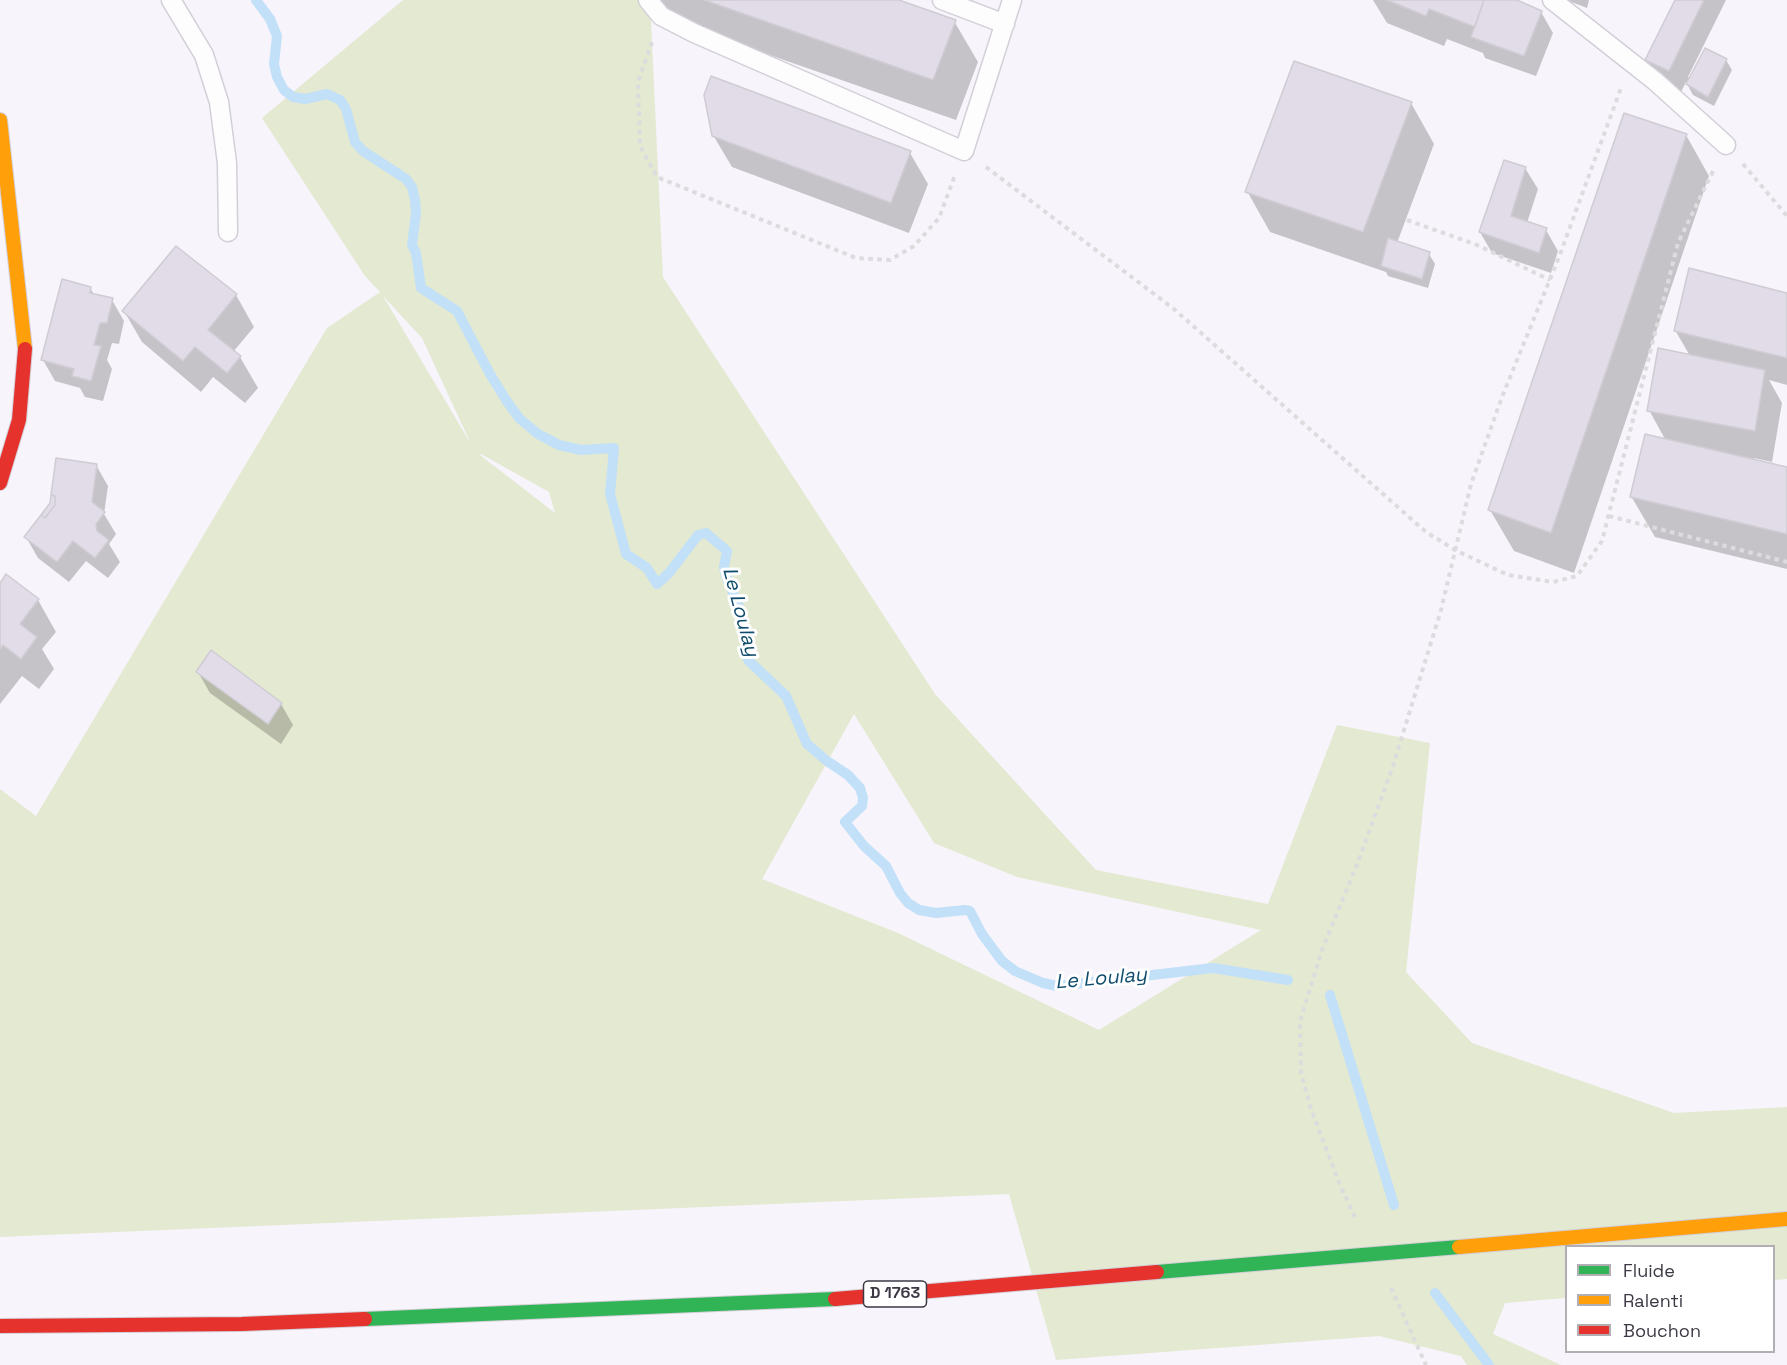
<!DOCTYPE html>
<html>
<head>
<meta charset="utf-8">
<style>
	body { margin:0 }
	#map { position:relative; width:1787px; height:1365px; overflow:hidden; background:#f7f4fb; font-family:"Space Grotesk",sans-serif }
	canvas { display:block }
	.legend { position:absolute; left:1565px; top:1245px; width:210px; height:108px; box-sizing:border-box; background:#fff; border:2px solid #b1afb4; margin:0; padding:8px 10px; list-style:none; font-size:18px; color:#3d3844 }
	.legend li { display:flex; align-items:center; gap:12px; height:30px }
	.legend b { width:30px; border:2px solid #b1afb4 }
</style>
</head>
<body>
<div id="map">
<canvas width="1787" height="1365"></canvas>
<ul class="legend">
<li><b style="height:8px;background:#30b455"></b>Fluide</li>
<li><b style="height:8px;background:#ff9f0a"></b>Ralenti</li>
<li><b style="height:8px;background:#e5322d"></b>Bouchon</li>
</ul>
</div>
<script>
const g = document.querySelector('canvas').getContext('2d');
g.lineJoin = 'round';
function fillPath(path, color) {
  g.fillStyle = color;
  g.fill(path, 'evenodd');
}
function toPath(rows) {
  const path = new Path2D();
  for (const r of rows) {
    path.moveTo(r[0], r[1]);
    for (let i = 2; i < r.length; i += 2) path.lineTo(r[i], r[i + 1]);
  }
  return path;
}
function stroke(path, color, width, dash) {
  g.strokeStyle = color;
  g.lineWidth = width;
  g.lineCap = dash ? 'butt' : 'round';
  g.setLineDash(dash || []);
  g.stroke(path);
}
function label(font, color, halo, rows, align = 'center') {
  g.font = font + ' "Space Grotesk",sans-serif';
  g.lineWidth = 6;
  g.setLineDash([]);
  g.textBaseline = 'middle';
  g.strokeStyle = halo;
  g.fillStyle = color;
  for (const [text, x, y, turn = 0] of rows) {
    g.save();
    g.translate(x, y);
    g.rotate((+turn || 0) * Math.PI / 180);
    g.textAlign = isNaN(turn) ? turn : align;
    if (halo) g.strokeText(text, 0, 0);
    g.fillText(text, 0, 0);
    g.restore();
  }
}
fillPath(toPath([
	[403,0,650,0,663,277,935,694,1096,870,1268,904,1337,725,1430,743,1406,972,1472,1043,1674,1113,1787,1107,1787,1279,1774,1280,1774,1246,1566,1246,1566,1298,1505,1303,1493,1334,1561,1365,1467,1365,1461,1356,1379,1336,1056,1360,1009,1194,0,1237,0,789,36,816,327,328,380,292,365,276,262,118],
	[383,296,422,338,471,444],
	[481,454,549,492,555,513,480,455],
	[854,714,934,843,1017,877,1261,930,1099,1030,898,933,762,879]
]), '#e4e9d1');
fillPath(toPath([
	[660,0,895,0,954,21,978,62,956,120,672,21],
	[1373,0,1511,0,1541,12,1553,33,1536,76,1485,58,1483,53,1447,39,1444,46,1387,23],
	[1566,0,1589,0,1587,8],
	[1676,0,1726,0,1688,77,1691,78,1726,60,1732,70,1714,106,1693,95,1686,82,1681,92,1659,81,1647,60],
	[1411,103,1434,144,1397,243,1429,254,1435,264,1428,288,1388,276,1386,272,1270,232,1247,191],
	[713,135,910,153,928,184,909,233,732,167],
	[1686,135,1709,176,1574,573,1514,551,1490,510],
	[1525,168,1538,189,1527,223,1546,230,1558,251,1551,273,1492,253,1480,232],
	[90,288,95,296,112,300,124,321,119,344,112,343,107,360,112,369,103,401,85,397,80,388,55,381,43,360],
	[1787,294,1787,385,1769,380,1782,403,1772,462,1754,458,1754,461,1787,468,1787,569,1655,537,1631,496,1666,441,1649,410,1690,356,1675,330],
	[236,295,254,327,233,352,240,357,258,388,245,403,213,377,201,392,142,342,124,311],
	[96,465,108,486,104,514,116,534,109,544,120,562,108,578,86,561,69,582,38,558,26,537],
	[0,585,38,600,56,632,42,649,54,669,39,689,22,676,0,704],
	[198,672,281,704,293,725,281,744,210,693]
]), '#0003');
stroke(toPath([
	[256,0,270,19,277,36,274,64,277,77,284,90,293,97,305,99,327,94,340,100,346,109,355,142,363,151,406,179,412,187,415,200,416,213,412,245,416,253,421,288,457,311,490,374,506,400,519,418,538,434,559,445,581,450,614,448,610,494,626,554,647,568,657,584,669,573,698,535,706,533,727,551,724,567,726,576,739,607,748,660,786,696,807,744,827,761,848,775,860,788,863,798,862,806,845,822,864,846,886,866,900,893,908,903,919,910,936,913,965,910,970,911,982,934,1002,961,1015,971,1043,983,1057,986,1213,968,1288,980],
	[1330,995,1394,1205],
	[1435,1293,1489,1365]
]), '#c2e0f8', 10);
const building = toPath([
	[704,0,899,0,956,20,933,80,704,0],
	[1387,0,1484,0,1475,27,1429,9,1426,16,1387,0],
	[1484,0,1517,0,1542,11,1524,56,1471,37,1484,0],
	[1675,0,1704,0,1669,71,1645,60,1675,0],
	[1705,48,1727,59,1708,97,1686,84,1705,48],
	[1294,61,1412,102,1363,232,1245,192,1294,61],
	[711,76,911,151,891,203,712,136,704,95,711,76],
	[1624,113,1687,134,1551,533,1488,510,1624,113],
	[1504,160,1526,167,1511,216,1547,228,1539,253,1479,232,1504,160],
	[1388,238,1430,252,1422,279,1381,266,1388,238],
	[176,246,237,294,208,330,241,356,227,373,195,347,183,361,122,311,176,246],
	[1689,268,1787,293,1787,358,1674,331,1689,268],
	[62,279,91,287,90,293,113,298,107,323,100,323,94,345,101,346,91,381,72,376,74,369,41,360,62,279],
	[1658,348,1765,370,1755,431,1647,411,1658,348],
	[1645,434,1787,467,1787,534,1630,497,1645,434],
	[56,458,97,464,92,502,105,512,96,524,97,531,109,540,95,558,73,541,57,562,24,537,41,515,45,518,55,505,55,496,51,495,56,458],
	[51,495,55,496,55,505,45,518,41,515,50,503,51,495],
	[6,574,39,599,20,624,37,637,21,659,3,645,0,649,0,583,6,574],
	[211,650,282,703,268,724,196,672,211,650]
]);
fillPath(building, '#e1dce8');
stroke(building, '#cfccd4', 1.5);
const lane = toPath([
	[171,0,204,55,219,102,227,163,228,232],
	[648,0,661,16,694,33,964,151,1012,0],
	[942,0,1005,24],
	[1552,0,1655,81,1726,145]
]);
const fast = toPath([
	[1157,1272,1459,1247],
	[365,1319,835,1299]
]);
const slow = toPath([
	[0,120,25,349],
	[1459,1247,1787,1219]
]);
const jam = toPath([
	[0,483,19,420,25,349],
	[835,1299,1157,1272],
	[0,1326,242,1324,365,1319]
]);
stroke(lane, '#d3cfd8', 21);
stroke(fast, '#d3cfd8', 16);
stroke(slow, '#d3cfd8', 16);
stroke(jam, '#d3cfd8', 16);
stroke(toPath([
	[652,42,638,82,640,146,657,177,856,258,890,260,914,246,939,218,955,175],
	[1743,164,1787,216],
	[986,167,1174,309,1426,532,1455,550,1508,575,1553,582,1577,576,1602,541,1678,243,1714,169],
	[1407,220,1477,245,1550,280],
	[1609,516,1787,562],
	[1355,1217,1340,1185,1311,1109,1301,1073,1300,1021,1322,950,1358,862,1392,769,1441,610,1471,484,1502,397,1559,257,1621,88],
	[1391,1288,1426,1365]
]), '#dcdbdd', 4, [4.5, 4.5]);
stroke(lane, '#fefdfe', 18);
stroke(fast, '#30b455', 14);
stroke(slow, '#ff9f0a', 14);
stroke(jam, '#e5322d', 14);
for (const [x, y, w] of [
	[895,1294,63]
]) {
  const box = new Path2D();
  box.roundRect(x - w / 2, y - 13, w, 26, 4.5);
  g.fillStyle = '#fff';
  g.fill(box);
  stroke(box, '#3d3844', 1.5);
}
label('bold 16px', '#3d3844', null, [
	["D 1763",895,1294]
]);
label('italic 20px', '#0f4b6d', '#fff', [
	["Le Loulay",740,612,75],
	["Le Loulay",1101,979,-5]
]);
</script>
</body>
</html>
